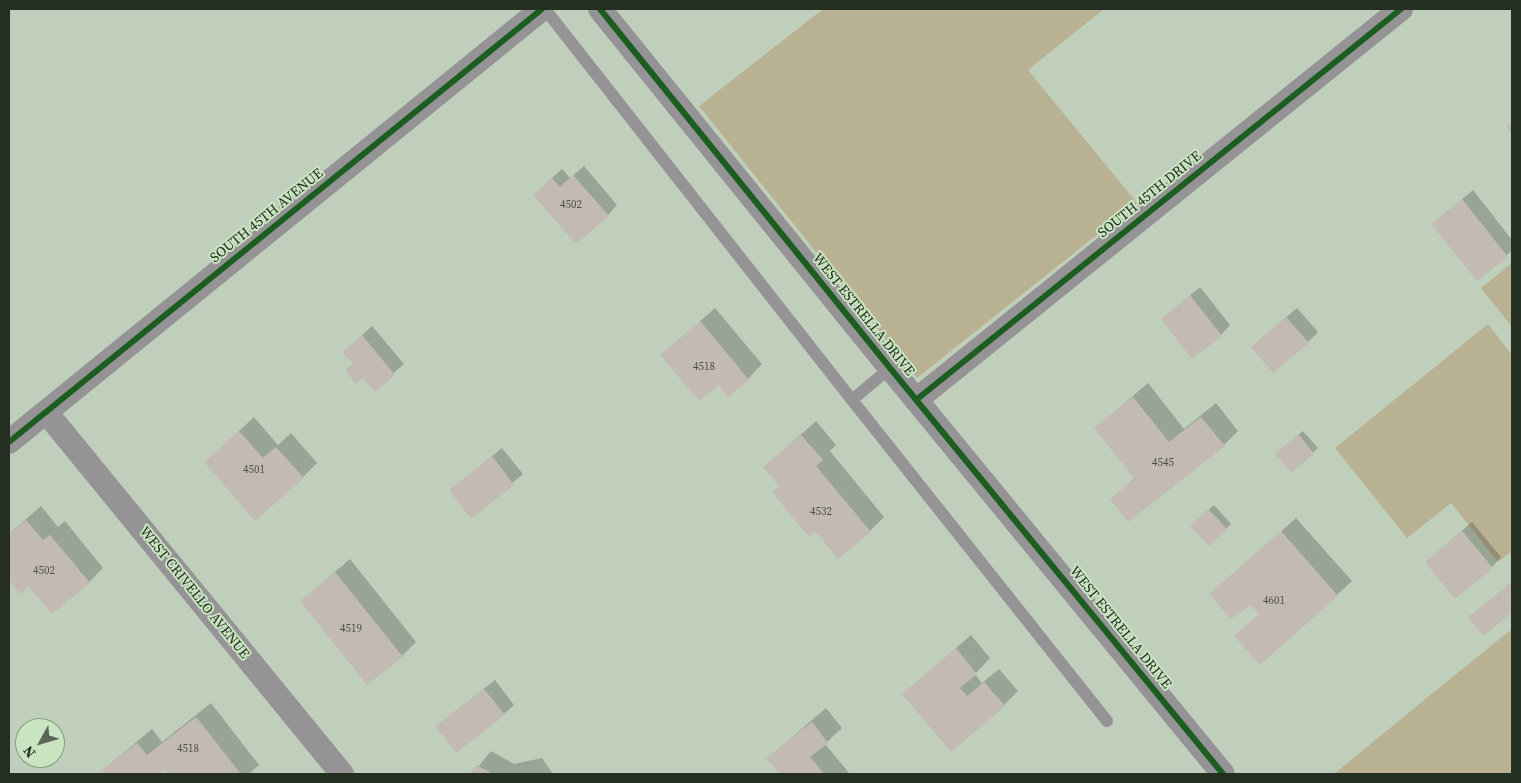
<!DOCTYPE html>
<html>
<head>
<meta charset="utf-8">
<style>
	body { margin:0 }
	#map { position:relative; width:1521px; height:783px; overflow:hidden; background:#bfcfbb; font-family:"Source Serif 4",serif }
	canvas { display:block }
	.frame { position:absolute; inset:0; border:10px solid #242e21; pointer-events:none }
	.north { position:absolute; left:15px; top:718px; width:50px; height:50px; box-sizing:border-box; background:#c8e4c0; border:1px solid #869b80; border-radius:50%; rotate:231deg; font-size:14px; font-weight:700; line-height:20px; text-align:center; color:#242e21 }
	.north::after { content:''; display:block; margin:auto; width:18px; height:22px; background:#5a6657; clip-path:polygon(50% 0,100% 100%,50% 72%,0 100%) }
</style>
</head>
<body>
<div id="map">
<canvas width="1521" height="783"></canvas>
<div class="frame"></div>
<div class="north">N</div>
</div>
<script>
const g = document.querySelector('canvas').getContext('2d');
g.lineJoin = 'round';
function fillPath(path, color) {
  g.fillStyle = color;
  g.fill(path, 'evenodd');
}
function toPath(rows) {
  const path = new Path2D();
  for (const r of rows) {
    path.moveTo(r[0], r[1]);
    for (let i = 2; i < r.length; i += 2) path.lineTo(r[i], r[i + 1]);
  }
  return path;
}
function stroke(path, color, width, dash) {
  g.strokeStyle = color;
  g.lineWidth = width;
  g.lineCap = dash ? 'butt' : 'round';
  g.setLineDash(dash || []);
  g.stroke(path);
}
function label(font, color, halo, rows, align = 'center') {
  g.font = font + ' "Source Serif 4",serif';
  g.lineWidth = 4;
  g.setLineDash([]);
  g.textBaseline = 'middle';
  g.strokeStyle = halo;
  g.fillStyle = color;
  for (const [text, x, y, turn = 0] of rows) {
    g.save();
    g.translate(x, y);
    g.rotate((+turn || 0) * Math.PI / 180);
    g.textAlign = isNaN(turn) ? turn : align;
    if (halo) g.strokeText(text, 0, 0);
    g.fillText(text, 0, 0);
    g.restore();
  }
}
fillPath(toPath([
	[823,9,1104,9,1028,70,1137,203,917,378,699,106],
	[1512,263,1512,327,1481,288],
	[1488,324,1512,355,1512,551,1498,562,1451,503,1407,538,1335,448],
	[1512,629,1512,774,1334,774,1440,687]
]), '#b9b292');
fillPath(toPath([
	[584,166,617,205,608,215,544,185,562,169,570,178],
	[1473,190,1512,240,1512,251,1477,279,1433,224],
	[1200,287,1230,325,1221,335,1162,319],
	[715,308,762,364,748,379,719,383,662,355],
	[1297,308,1318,332,1308,342,1262,338],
	[372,326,404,364,375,390,364,376,346,370,354,363,344,352],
	[1148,383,1184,429,1216,403,1238,431,1224,445,1112,499,1136,477,1096,428],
	[254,417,278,445,291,433,317,463,303,477,206,462],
	[816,421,836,445,830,451,884,517,870,531,780,485,765,467],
	[1303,431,1318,448,1291,471,1282,449],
	[502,448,523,474,471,517,451,490],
	[1214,505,1231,524,1209,545,1191,526],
	[41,506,58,527,65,521,103,568,89,582,30,585,20,592,9,578,11,561,9,534],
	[1296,518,1352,581,1337,595,1236,636,1260,613,1251,603,1211,594],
	[1472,522,1501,557,1492,567,1426,562],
	[350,559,416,642,402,656,301,601],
	[1512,582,1512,612,1483,635,1469,617],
	[971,635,990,658,975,674,982,683,999,669,1018,691,1004,705,904,694],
	[495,680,514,705,504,714,437,726],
	[211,703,259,765,249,774,170,774,165,768,157,774,106,774,103,770,152,729,162,742],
	[826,708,842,728,825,744,850,774,781,774,768,758],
	[491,751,514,764,542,758,553,774,472,774]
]), '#0003');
fillPath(toPath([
	[1512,121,1512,134,1506,126],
	[573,175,609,216,576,244,533,195,552,178,560,187],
	[1462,199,1508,257,1477,281,1431,224],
	[1190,295,1222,336,1192,359,1161,319],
	[1286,317,1309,343,1273,373,1251,347],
	[700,321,749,380,728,397,719,385,699,401,660,355],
	[362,335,395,375,375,392,363,378,356,384,345,370,353,364,342,352],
	[1133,397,1169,442,1201,417,1225,446,1128,522,1110,499,1135,479,1094,428],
	[239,431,263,458,276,447,304,478,255,521,204,462],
	[1298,434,1314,454,1291,473,1275,454],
	[801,435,823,460,816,466,871,532,838,559,815,531,809,537,772,492,779,486,763,467],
	[492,456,514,485,471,519,449,490],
	[1208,509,1227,529,1209,546,1190,526],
	[26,520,43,540,50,535,90,583,52,614,29,587,20,594,9,580,9,534],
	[1281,531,1338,596,1260,665,1234,636,1259,614,1251,605,1231,619,1209,594],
	[1462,531,1493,568,1455,599,1425,562],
	[335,572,403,657,367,685,300,601],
	[1512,582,1512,613,1483,636,1468,617],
	[956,648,977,674,960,688,967,696,984,682,1005,706,951,752,902,694],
	[484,689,505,715,456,753,435,726],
	[196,717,241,774,169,774,165,769,159,774,105,774,102,770,137,743,147,755],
	[812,722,828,743,810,757,824,774,780,774,766,758],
	[476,765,493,774,470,774]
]), '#c3bbb2');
stroke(toPath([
	[545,9,852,400,1107,721],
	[852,400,890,368]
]), '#969397', 12);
stroke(toPath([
	[600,9,890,368,1223,774],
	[916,400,1401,9],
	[46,412,342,774],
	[9,442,542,9]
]), '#969397', 24);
stroke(toPath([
	[600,9,890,368,1223,774],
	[916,400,1401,9],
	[9,442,542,9]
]), '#1b5e20', 6);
label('11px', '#4c5145', null, [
	["4502",571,205],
	["4518",704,367],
	["4545",1163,463],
	["4501",254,470],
	["4532",821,512],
	["4502",44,571],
	["4601",1274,601],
	["4519",351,629],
	["4518",188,749]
]);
label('14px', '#242e21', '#c8e4c0', [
	["SOUTH 45TH DRIVE",1150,195,-39],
	["SOUTH 45TH AVENUE",267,216,-39],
	["WEST ESTRELLA DRIVE",863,315,51],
	["WEST CRIVELLO AVENUE",194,593,51],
	["WEST ESTRELLA DRIVE",1120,628,51]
]);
</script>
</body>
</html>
